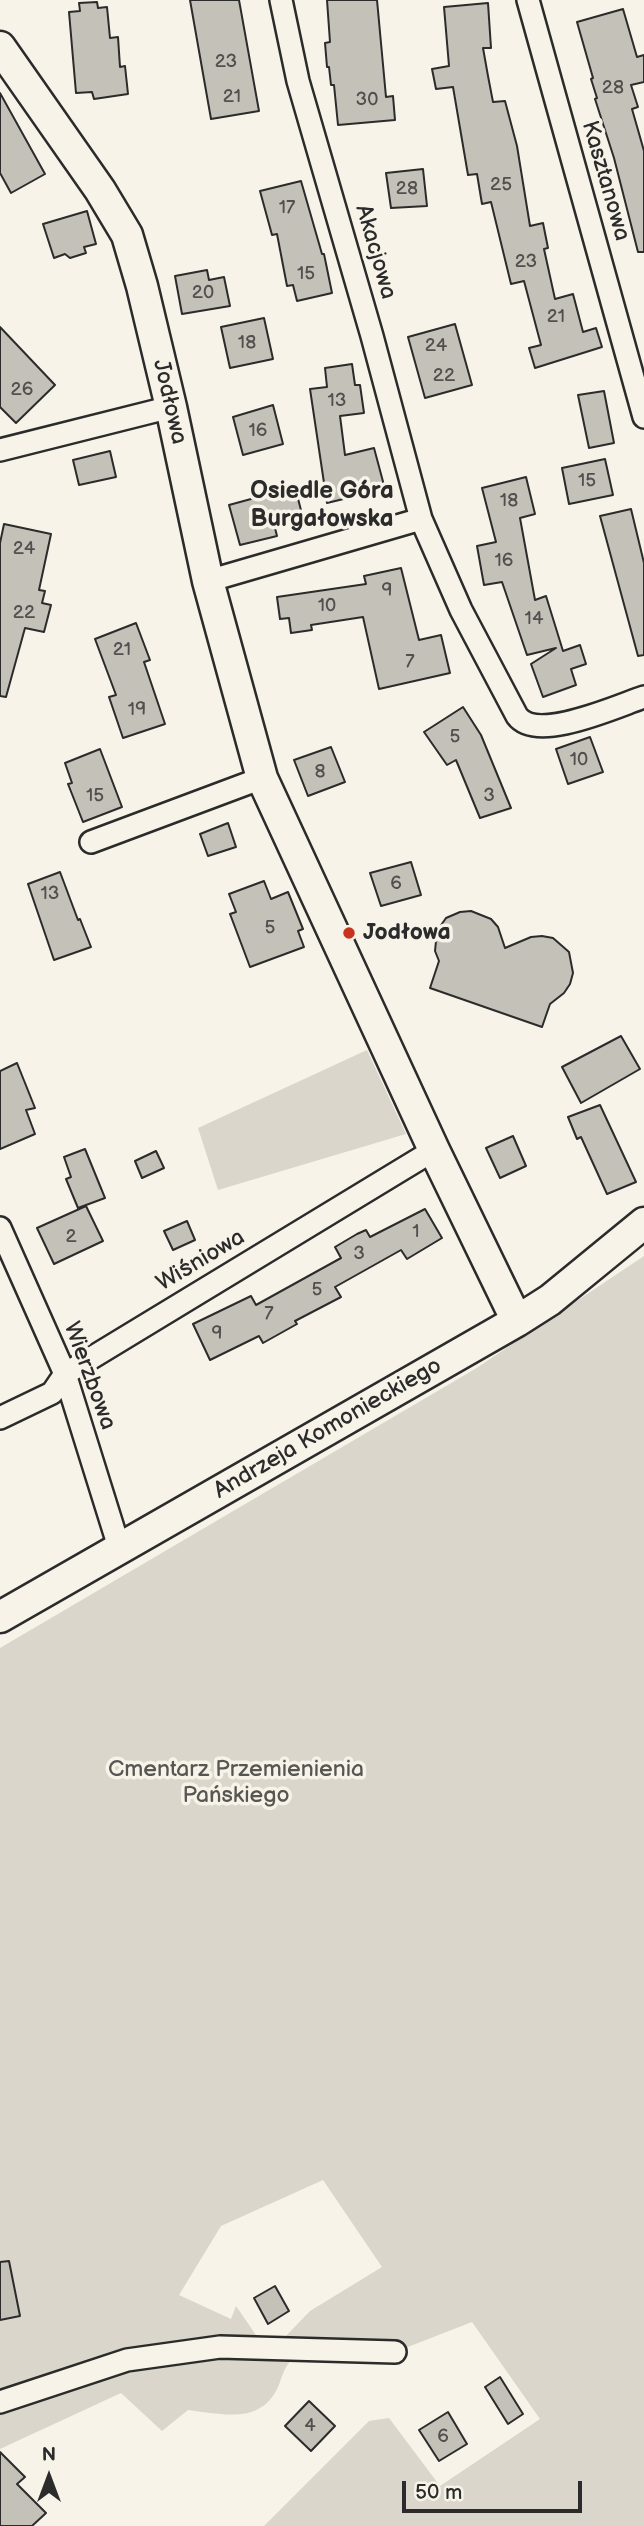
<!DOCTYPE html>
<meta charset="utf-8">
<style>
body{margin:0}
#map{position:relative;width:644px;height:2526px;overflow:hidden;background:#f7f3e8;font-family:"Balsamiq Sans",sans-serif}
canvas{display:block}
.north{position:absolute;left:14px;top:2442px;width:70px;height:70px;-webkit-text-stroke:5px #f7f3e8;paint-order:stroke;rotate:0deg;font-size:19px;font-weight:700;line-height:28px;text-align:center;color:#2b2b2b}
.north::after{content:'';display:block;margin:auto;width:24px;height:32px;background:#2b2b2b;clip-path:polygon(50% 0,100% 100%,50% 72%,0 100%)}
.scale{position:absolute;left:402px;top:2481px;width:180px;height:32px;box-sizing:border-box;border:4px solid #2b2b2b;border-top:0;padding-left:9px;font-size:21px;line-height:24px;white-space:nowrap;color:#2b2b2b;-webkit-text-stroke:5px #f7f3e8;paint-order:stroke}
</style>
<div id="map">
<canvas width="644" height="2526"></canvas>
<div class="north">N</div>
<div class="scale">50 m</div>
</div>
<script>
const c = document.querySelector('canvas').getContext('2d');
c.lineJoin = 'round';
function paint(path, color) { c.fillStyle = color; c.fill(path, 'evenodd'); }
function stroke(path, color, width, dash) { c.strokeStyle = color; c.lineWidth = width; c.lineCap = dash ? 'butt' : 'round'; c.setLineDash(dash || []); c.stroke(path); }
function write(font, color, halo, rows, align = 'center') {
  c.font = font + ' "Balsamiq Sans",sans-serif'; c.lineWidth = 7; c.setLineDash([]); c.textBaseline = 'middle'; c.strokeStyle = halo; c.fillStyle = color; for (const [text, x, y, turn = 0] of rows) {
    c.save(); c.translate(x, y); c.rotate((+turn || 0) * Math.PI / 180); c.textAlign = isNaN(turn) ? turn : align; if (halo) c.strokeText(text, 0, 0); c.fillText(text, 0, 0); c.restore();
  }
}
paint(new Path2D(`
 M367 1050 406 1134 218 1190 198 1128Z
 M644 1256V2526H264L369 2421 389 2418 440 2486 540 2419 472 2322 395 2352 294 2358C284 2366 283 2375 278 2387 261 2425 222 2414 188 2410L162 2431 121 2393 0 2449V1648L475 1369ZM323 2180 382 2267 310 2311 283 2339 256 2335 236 2306 231 2319 179 2295 221 2226Z`), '#dad6cc');
const building = new Path2D(`
 M190 0H239L259 111 211 119Z
 M327 0H377L386 97 393 96 395 120 338 125 334 85H331L329 67H327L325 43 330 42Z
 M97 2 98 8 107 7 110 38 118 37 120 67 125 66 128 94 94 99 92 92 76 93 69 12 80 11 79 3Z
 M488 3 491 48H483L488 76 493 102 505 101 517 146 530 226 543 223 548 248 544 249 555 299 573 294 583 332 596 328 602 347 535 368 529 348 541 345 524 281 511 284 491 202 482 204 477 174 468 175 453 87 436 89 432 69 449 66 444 7Z
 M623 9 637 57 644 55V82L631 85 638 107 632 109 644 151V252H638L614 158 595 99 597 98 591 79 593 78 577 22Z
 M0 93 45 174 11 193 0 173Z
 M423 169 427 206 391 208 386 173Z
 M301 181 322 254H324L332 293 297 301 293 285 287 286 277 234 272 235 260 191Z
 M87 211 96 244 84 247 86 253 70 258 65 254 54 258 43 224Z
 M207 270 209 280 224 277 230 306 182 314 175 276Z
 M264 318 273 359 230 368 221 327Z
 M455 324 472 385 425 398 408 337Z
 M0 327 55 385 16 423 0 407Z
 M352 364 355 385H360L364 413 340 416 345 455 374 448 385 489 327 503 310 389 327 387 325 368Z
 M604 391 614 443 589 448 578 395Z
 M273 405 283 444 243 455 233 417Z
 M110 451 116 477 79 485 73 460Z
 M605 459 613 495 569 504 562 468Z
 M526 477 535 514 520 518 535 600 546 596 563 651 580 645 586 664 571 669 576 685 543 697 531 664 556 648 527 655 502 582 484 585 477 546 496 542 482 488Z
 M295 487 302 514 273 520 277 536 240 545 229 505Z
 M631 509 644 563V655L638 656 600 516Z
 M4 524 51 534 39 590 45 591 42 603 51 605 44 632 25 628 6 697 0 696V543Z
 M401 568 419 640 441 635 450 673 379 689 363 617 311 625 312 630 291 633 289 618 280 619 277 597 366 584 364 576Z
 M136 623 150 660 144 662 165 724 123 738 109 697 116 695 95 639Z
 M463 707 481 735 511 808 480 818 456 760 447 765 424 732Z
 M590 737 603 772 568 784 556 749Z
 M331 747 345 782 308 796 294 760Z
 M100 749 122 807 83 822 68 784 72 783 65 763Z
 M228 823 236 847 208 856 200 834Z
 M411 862 421 895 381 906 370 873Z
 M60 872 78 920 80 919 91 947 54 960 28 884Z
 M264 881 271 899 288 892 303 929 298 931 304 947 250 967 230 914 236 912 229 894Z
 M471 911 491 919 498 927 505 948 531 937 542 936 553 938 569 952 573 973 570 984 564 993 550 1004 542 1027 430 988 439 961 435 951 437 931 446 918 460 912Z
 M621 1036 640 1069 581 1103 562 1067Z
 M17 1063 35 1108 26 1110 35 1134 0 1149V1071Z
 M600 1105 636 1182 607 1194 581 1137 577 1139 568 1117Z
 M513 1136 526 1166 500 1178 486 1148Z
 M85 1149 105 1198 78 1208 66 1179 71 1177 64 1157Z
 M156 1151 164 1168 142 1178 135 1161Z
 M86 1206 103 1241 54 1264 37 1228Z
 M425 1209 442 1238 407 1259 401 1250 335 1287 341 1297 295 1321 297 1324 263 1343 259 1336 210 1360 193 1324 251 1296 256 1305 341 1258 335 1247 357 1234 366 1230 370 1237Z
 M187 1221 195 1240 173 1250 164 1231Z
 M9 2261 20 2316 0 2320V2262Z
 M275 2286 289 2311 268 2324 254 2298Z
 M500 2377 523 2414 508 2424 485 2387Z
 M309 2401 335 2426 311 2451 285 2426Z
 M448 2412 467 2444 439 2461 419 2430Z
 M0 2452 25 2477 17 2484 46 2513 32 2526H0Z`);
paint(building, '#c4c1b9');
stroke(building, '#2b2b2b', 2);
const street = new Path2D(`
 M281 0 298 81 372 336 421 519 461 610 517 716C537 743 617 706 644 697
 M528 0 644 417
 M0 450 171 407
 M208 581 421 519
 M91 842 262 778
 M0 1228 65 1374 119 1547
 M0 1418 52 1393 65 1374 434 1150
 M0 2402 127 2360 220 2347 395 2352`);
const secondary = new Path2D(`
 M0 47 100 190 127 235 142 286 171 407 208 581 262 778 434 1150 517 1321
 M0 1617 517 1321 550 1300 644 1223`);
stroke(street, '#2b2b2b', 26);
stroke(secondary, '#2b2b2b', 35);
stroke(street, '#f7f3e8', 21);
stroke(secondary, '#f7f3e8', 30);
for (const [x, y, r, color] of [
 [349,933,7,"#c8321e"]
]) { const dot = new Path2D(); dot.arc(x, y, r, 0, 2 * Math.PI); c.fillStyle = color; c.fill(dot); stroke(dot, '#f7f3e8', 2.5); }
write('19px', '#51504e', null, [
 ["23",226,62],
 ["28",613,88],
 ["21",232,97],
 ["30",367,100],
 ["25",501,185],
 ["28",407,189],
 ["17",287,208],
 ["23",526,262],
 ["15",306,274],
 ["20",203,293],
 ["21",556,317],
 ["18",247,343],
 ["24",436,346],
 ["22",444,376],
 ["26",22,390],
 ["13",337,401],
 ["16",258,431],
 ["15",587,481],
 ["18",509,501],
 ["24",24,549],
 ["16",504,561],
 ["9",387,591],
 ["10",327,606],
 ["22",24,613],
 ["14",534,619],
 ["21",122,650],
 ["7",410,662],
 ["19",137,710],
 ["5",455,737],
 ["10",579,760],
 ["8",320,772],
 ["15",95,796],
 ["3",489,796],
 ["6",396,884],
 ["13",50,894],
 ["5",270,928],
 ["1",416,1232],
 ["2",71,1237],
 ["3",359,1254],
 ["5",317,1290],
 ["7",269,1314],
 ["9",217,1334],
 ["4",310,2426],
 ["6",443,2437]
]);
write('23px', '#2b2b2b', '#f7f3e8', [
 ["Kasztanowa",605,181,74],
 ["Akacjowa",375,252,74],
 ["Jodłowa",169,402,77],
 ["Wiśniowa",201,1261,-31],
 ["Wierzbowa",89,1376,70],
 ["Andrzeja Komonieckiego",328,1429,-30]
]);
write('bold 23px', '#2b2b2b', '#f7f3e8', [
 ["Jodłowa",363,933]
], 'left');
write('23px', '#575653', '#f7f3e8', [
 ["Cmentarz Przemienienia",236,1770],
 ["Pańskiego",236,1796]
]);
write('bold 24px', '#2b2b2b', '#f7f3e8', [
 ["Osiedle Góra",322,492],
 ["Burgałowska",322,520]
]);
</script>
